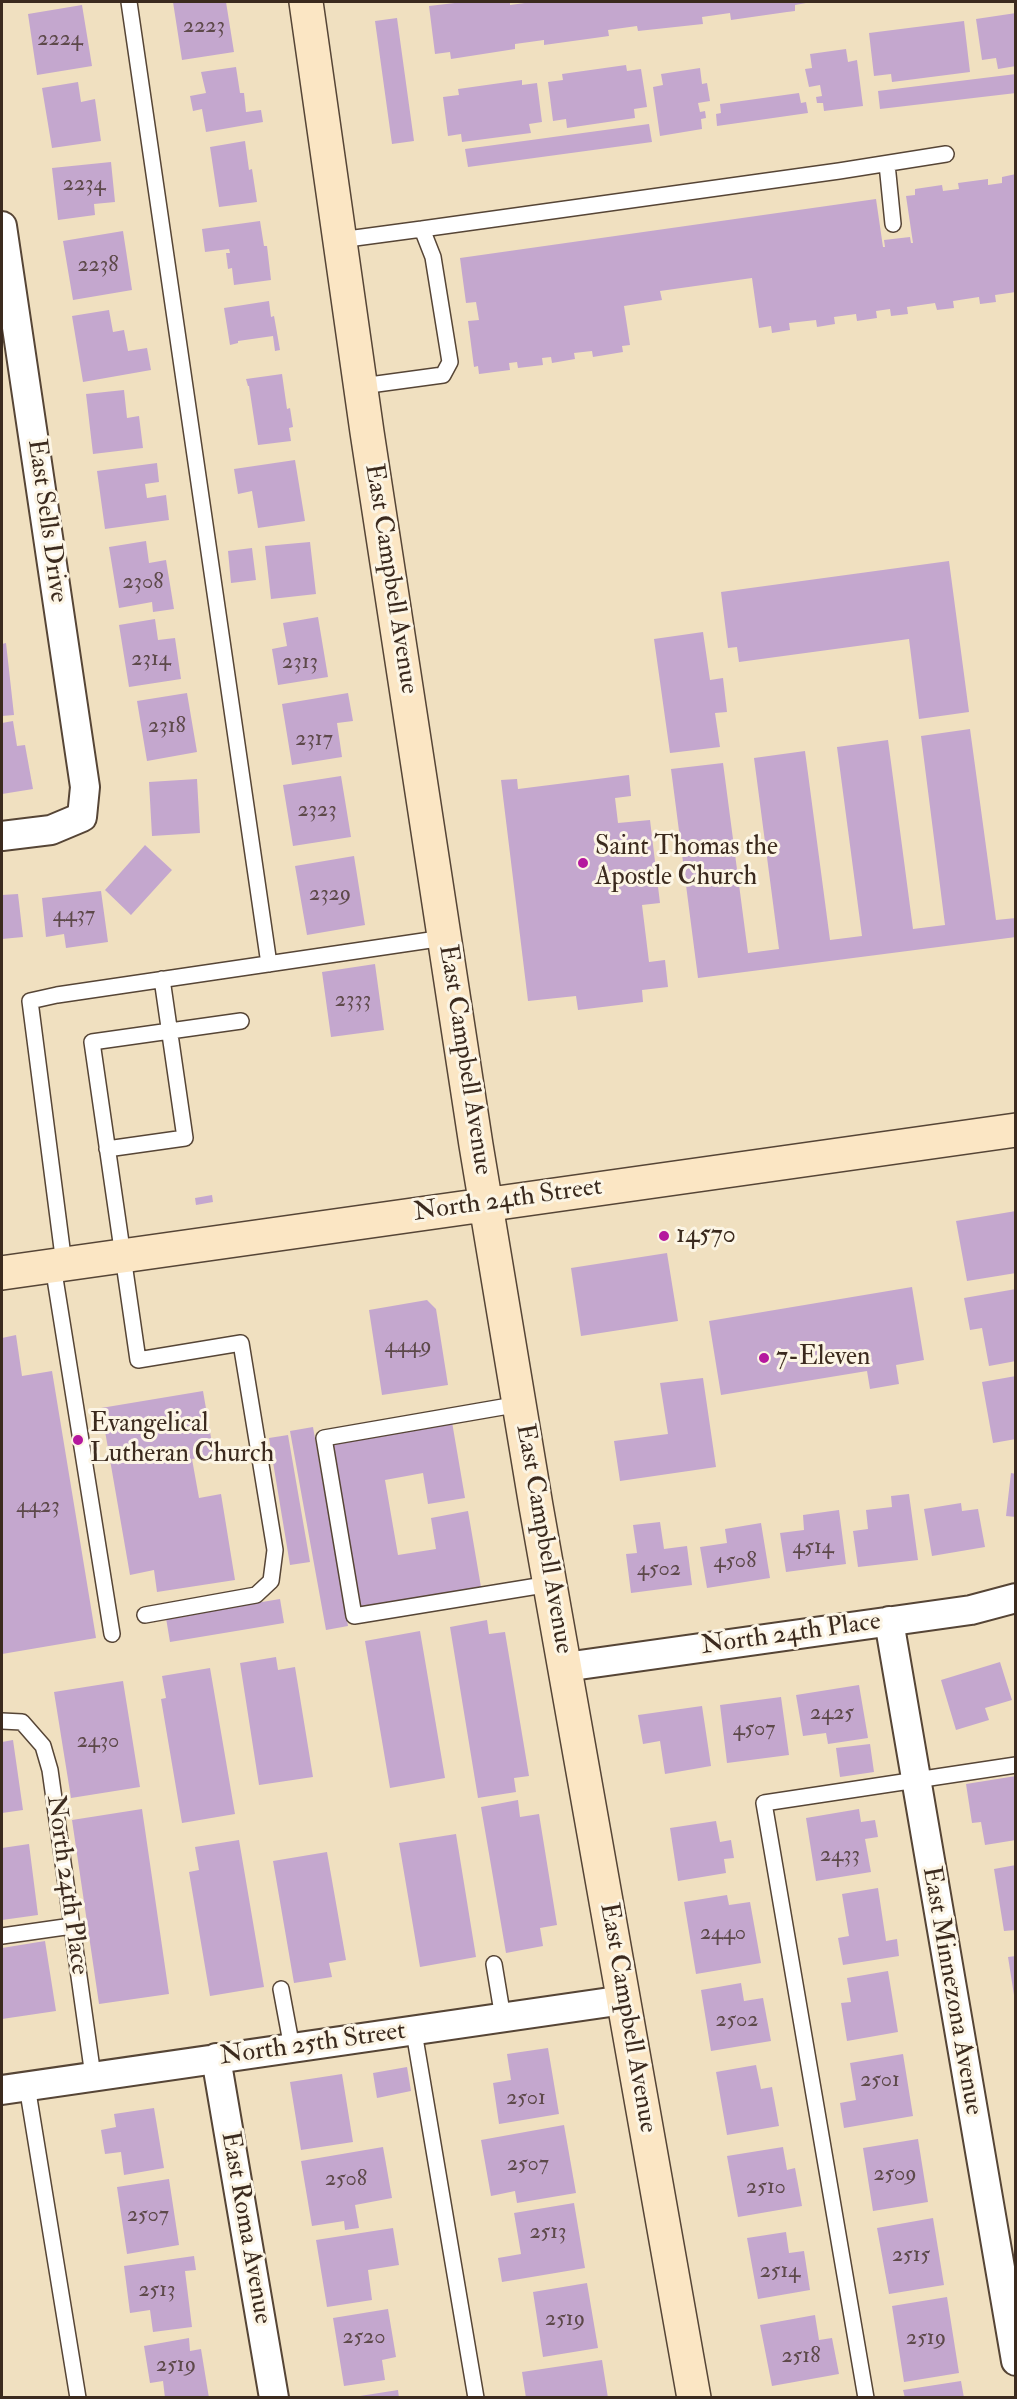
<!DOCTYPE html>
<style>
body{margin:0}
#map{position:relative;width:1017px;height:2399px;overflow:hidden;background:#f0e0c0;font-family:"IM FELL Double Pica",serif}
canvas{display:block}
.frame{position:absolute;inset:0;border:3px solid #3b2a1e;pointer-events:none}
</style>
<div id="map">
<canvas width="1017" height="2399"></canvas>
<div class="frame"></div>
</div>
<script>
const c = document.querySelector('canvas').getContext('2d');
c.lineJoin = 'round';
function paint(path, color) { c.fillStyle = color; c.fill(path, 'evenodd'); }
function stroke(path, color, width, dash) { c.strokeStyle = color; c.lineWidth = width; c.lineCap = dash ? 'butt' : 'round'; c.setLineDash(dash || []); c.stroke(path); }
function write(font, color, halo, rows, align = 'center') {
  c.font = font + ' "IM FELL Double Pica",serif'; c.lineWidth = 6; c.setLineDash([]); c.textBaseline = 'middle'; c.strokeStyle = halo; c.fillStyle = color; for (const [text, x, y, turn = 0] of rows) {
    c.save(); c.translate(x, y); c.rotate((+turn || 0) * Math.PI / 180); c.textAlign = isNaN(turn) ? turn : align; if (halo) c.strokeText(text, 0, 0); c.fillText(text, 0, 0); c.restore();
  }
}
paint(new Path2D(`
 M173 2H226L234 52 182 60Z
 M463 2H510V5L532 2 806 3 795 5V11L787 12 731 20 730 13 702 17 703 24 638 31 637 26 608 30 609 36 544 45V40L515 44V49L451 59 450 52 435 54 429 6Z
 M82 5 92 66 37 75 28 14Z
 M1016 13V66L998 69 996 58 982 60 976 19Z
 M397 18 414 141 392 144 375 21Z
 M964 21 970 72 892 82 891 74 874 76 869 33Z
 M846 49 848 62 857 60 863 106 824 111 823 103H817L816 97 822 96 820 85 809 87 805 69 812 68 810 54Z
 M626 65 627 71 641 69 647 107 634 109 635 118 567 128 566 119 553 121 548 82 563 80 562 74Z
 M236 67 240 93H244L246 112 261 110 263 122 206 132 202 109 193 111 190 96 206 93 201 72Z
 M700 68 702 84 707 83 710 101 698 103 700 112 705 111 706 118 701 119 702 129 660 136 653 87 663 85 661 74Z
 M1016 74V93L880 109 878 91Z
 M522 80V85L537 83 542 122 529 124 531 133 462 142 461 134 448 136 443 97 459 95 458 89Z
 M78 82 81 102 95 99 101 141 52 148 42 88Z
 M799 93 801 103 806 102 808 113 717 126 716 114 721 113 720 104Z
 M649 124 652 142 468 167 465 149Z
 M245 141 249 170 252 169 257 202 219 207 210 147Z
 M111 162 115 202 94 204 95 215 58 220 52 168Z
 M1016 174V292L995 295 996 302 980 304 979 297 953 301 954 308 937 310 935 303 907 307 908 314 891 316 890 309 876 311 877 318 857 321 856 314 834 317 835 324 817 327 816 320 789 323 790 330 772 333 771 326 759 328 752 278 660 291 662 300 624 306 630 345 622 346 623 352 593 357 592 351 574 353 575 359 552 363 551 357 542 358 543 365 518 368 517 362 509 363 510 370 479 374 478 366 474 367 468 321 479 320 476 302 466 303 460 258 876 199 883 247H885L884 240 910 237 911 243H913L906 196 915 195V189L942 185 943 191 959 189 958 183 988 179V185L1002 183V177Z
 M260 221 264 246H267L271 280 234 285 232 268 228 269 226 253H230L229 249 205 252 202 229Z
 M123 231 132 290 73 300 63 241Z
 M269 301 271 317 274 316 280 350 275 351 273 336 238 341V343L230 345 224 308Z
 M109 310 113 332 124 330 128 351 147 348 151 370 83 382 72 316Z
 M282 374 287 409 290 408 293 427 289 428 291 441 258 445 249 386H248L246 379Z
 M124 390 127 418 139 416 143 448 93 454 86 394Z
 M295 460 305 521 258 528 252 491 238 494 234 469Z
 M157 463 159 482 145 484 147 498 166 495 169 520 105 529 97 471Z
 M146 541 149 563 166 560 174 609 153 612 152 602 119 608 109 547Z
 M310 542 316 594 271 599 265 546Z
 M252 548 256 580 231 583 228 551Z
 M949 561 969 712 919 719 909 639 739 662 737 647 728 648 721 592Z
 M318 617 328 677 278 685 272 649 287 646 283 623Z
 M155 619 158 640 175 638 181 679 129 687 119 625Z
 M703 632 710 680 723 678 727 712 715 713 720 747 670 753 654 639Z
 M6 643 14 715 2 716V644Z
 M187 693 197 752 147 761 137 701Z
 M348 693 353 721 337 723 342 757 292 765 282 704Z
 M13 721 17 746 25 745 33 789 2 794V723Z
 M970 729 996 920 1016 918V937L698 978 671 769 723 763 748 953 779 949 754 758 805 751 830 940 862 936 837 747 888 740 913 929 945 925 921 736Z
 M629 775 631 796 615 798 618 823 650 820 660 903 642 905 649 962 665 960 668 987 642 990 643 1002 578 1010 576 996 528 1001 501 780 517 779 518 789Z
 M341 776 351 837 293 846 283 785Z
 M197 779 200 833 152 836 149 782Z
 M145 845 172 870 131 915 105 890Z
 M354 856 365 925 307 935 295 866Z
 M101 891 108 942 66 948 64 934 46 937 42 898Z
 M18 894 23 937 2 939V895Z
 M375 964 384 1030 331 1037 322 972Z
 M212 1195 213 1202 196 1205 195 1198Z
 M1016 1211V1273L967 1281 956 1221Z
 M667 1253 678 1321 581 1336 571 1268Z
 M912 1287 924 1360 896 1365 899 1384 870 1389 867 1371 721 1395 709 1321Z
 M1016 1289V1361L989 1366 982 1328 970 1330 964 1298Z
 M427 1300 436 1309 448 1385 382 1395 369 1310Z
 M16 1335 22 1376 52 1371 96 1638 2 1654V1338Z
 M1016 1376V1439L993 1443 982 1382Z
 M703 1378 716 1467 620 1481 614 1441 668 1434 660 1383Z
 M203 1391 214 1455 192 1459 199 1498 221 1494 235 1580 157 1592 154 1570 130 1575 101 1408Z
 M452 1422 465 1498 428 1504 423 1473 385 1480 398 1555 436 1549 431 1518 468 1511 481 1587 358 1607 330 1443Z
 M313 1427 348 1626 326 1630 290 1431Z
 M288 1435 310 1562 290 1565 269 1438Z
 M1011 1473 1016 1474V1517L1006 1516Z
 M909 1494 918 1560 858 1567 853 1531 868 1529 866 1510 892 1507 891 1496Z
 M961 1503 962 1511 978 1509 985 1547 932 1556 924 1509Z
 M839 1510 846 1564 786 1572 780 1533 804 1530 803 1515Z
 M660 1522 664 1549 687 1546 692 1585 631 1593 626 1554 637 1553 633 1525Z
 M761 1523 770 1578 707 1588 700 1547 727 1543 725 1529Z
 M280 1599 284 1623 170 1642 166 1618Z
 M487 1620 489 1634 505 1632 529 1776 514 1778 516 1792 478 1798 450 1627Z
 M420 1631 445 1778 390 1788 365 1641Z
 M276 1657 278 1670 295 1667 313 1777 259 1785 240 1663Z
 M1000 1662 1012 1700 985 1708 989 1720 956 1730 941 1680Z
 M210 1668 235 1814 182 1823 161 1699 166 1698 162 1676Z
 M123 1681 140 1787 71 1798 54 1692Z
 M859 1685 868 1738 828 1744 826 1733 803 1736 796 1695Z
 M781 1697 789 1755 727 1763 720 1705Z
 M702 1706 711 1766 665 1774 660 1741 643 1744 638 1715Z
 M13 1740 23 1810 2 1813V1742Z
 M870 1744 874 1772 840 1777 836 1748Z
 M1016 1776V1840L985 1845 981 1822 972 1823 966 1784Z
 M518 1800 520 1817 539 1814 557 1925 540 1928 543 1946 506 1953 481 1807Z
 M142 1809 169 1994 99 2004 72 1820Z
 M859 1809 861 1822 875 1820 878 1837 865 1839 871 1872 816 1881 806 1818Z
 M716 1821 720 1842 731 1840 734 1858 724 1859 726 1873 678 1881 670 1828Z
 M456 1834 476 1957 420 1967 399 1843Z
 M239 1840 264 1987 210 1996 189 1872 199 1870 195 1847Z
 M29 1844 38 1915 2 1920V1848Z
 M327 1852 346 1960 329 1963 332 1977 294 1983 273 1861Z
 M1016 1865V1930L1004 1931 994 1869Z
 M878 1888 886 1941 897 1939 899 1956 843 1965 838 1938 849 1936 842 1894Z
 M727 1895 729 1905 750 1902 761 1963 696 1974 684 1902Z
 M45 1941 56 2011 2 2019V1948Z
 M1016 1956V1995H1014L1008 1957Z
 M888 1971 898 2032 847 2041 841 2003 851 2002 847 1978Z
 M741 1983 744 2001 763 1998 771 2041 711 2051 701 1990Z
 M548 2048 559 2114 499 2124 493 2083 511 2080 507 2054Z
 M903 2054 913 2116 844 2128 840 2103 856 2100 850 2063Z
 M756 2065 761 2089 772 2087 779 2126 727 2135 716 2072Z
 M407 2067 411 2091 377 2098 373 2073Z
 M342 2074 353 2142 301 2150 290 2082Z
 M154 2108 164 2168 124 2175 121 2152 105 2154 101 2130 116 2127 114 2114Z
 M564 2125 576 2193 517 2203 515 2191 491 2196 481 2140Z
 M918 2139 928 2202 873 2211 863 2148Z
 M383 2147 392 2198 355 2205 359 2228 345 2230 344 2221 312 2226 301 2161Z
 M783 2147 787 2170 795 2168 802 2206 738 2217 727 2156Z
 M169 2179 179 2245 127 2254 117 2187Z
 M574 2203 585 2268 502 2282 498 2258 521 2254 514 2213Z
 M933 2218 944 2285 889 2294 877 2228Z
 M393 2228 399 2265 368 2270 372 2300 327 2307 316 2240Z
 M786 2232 789 2253 804 2251 810 2290 758 2299 747 2238Z
 M194 2256 196 2270 185 2271 192 2327 153 2332 150 2310 130 2313 124 2266Z
 M587 2283 598 2348 543 2357 533 2292Z
 M947 2297 959 2373 904 2382 892 2306Z
 M388 2309 396 2357 382 2360 385 2380 344 2386 333 2318Z
 M815 2315 819 2340 832 2338 839 2374 772 2386 760 2325Z
 M189 2338 190 2351 201 2349 209 2398H165L163 2381 150 2383 144 2346Z
 M602 2360 608 2398H526L522 2372Z
 M961 2381 964 2398H905L903 2390Z
 M398 2390 399 2398H360V2396Z`), '#c4a7ce');
const lane = new Path2D(`
 M129 2 269 964
 M887 164 893 224
 M422 229 839 171 946 154
 M340 240 422 229 433 257 450 362 443 375 362 386
 M107 1149 185 1138 162 979
 M64 1264 30 1001 57 995 444 938
 M53 1266 112 1634
 M520 1404 324 1438 354 1616 550 1584
 M145 1615 256 1595 271 1581 275 1550 241 1343 138 1360 92 1042 241 1021
 M2 1721 22 1722 43 1746 50 1770 93 2076
 M2 1936 72 1926
 M494 1964 503 2018
 M281 1989 292 2048
 M414 2032 476 2398
 M27 2086 78 2398
 M866 2398 764 1803 1016 1765`);
const street = new Path2D(`
 M2 226 85 787 82 817 51 830 2 836
 M889 1621 1016 2361
 M565 1667 971 1610 1016 1598
 M216 2058 274 2398
 M2 2090 624 2000`);
const secondary = new Path2D(`
 M306 2 367 432 476 1145 536 1506 694 2398
 M2 1273 1016 1130`);
stroke(lane, '#564536', 18);
stroke(street, '#564536', 32);
stroke(secondary, '#564536', 36);
stroke(lane, '#fff', 15);
stroke(street, '#fff', 28);
stroke(secondary, '#fbe6c4', 33);
for (const [x, y, r, color] of [
 [583,863,6,"#b5179e"],
 [664,1236,6,"#b5179e"],
 [764,1358,6,"#b5179e"],
 [78,1440,6,"#b5179e"]
]) { const dot = new Path2D(); dot.arc(x, y, r, 0, 2 * Math.PI); c.fillStyle = color; c.fill(dot); stroke(dot, '#fcf5e5', 2); }
write('22px', '#5d494a', null, [
 ["2223",204,27],
 ["2224",60,40],
 ["2234",84,185],
 ["2238",98,266],
 ["2308",143,583],
 ["2314",151,660],
 ["2313",300,663],
 ["2318",167,727],
 ["2317",314,740],
 ["2323",317,811],
 ["2329",330,895],
 ["4437",74,916],
 ["2333",353,1001],
 ["4449",408,1347],
 ["4423",38,1507],
 ["4514",813,1548],
 ["4508",735,1562],
 ["4502",659,1570],
 ["2425",832,1714],
 ["4507",754,1730],
 ["2430",98,1742],
 ["2433",840,1856],
 ["2440",723,1934],
 ["2502",737,2021],
 ["2501",880,2081],
 ["2501",526,2099],
 ["2507",528,2165],
 ["2509",895,2175],
 ["2508",346,2180],
 ["2510",766,2188],
 ["2507",148,2216],
 ["2513",548,2233],
 ["2515",911,2256],
 ["2514",780,2272],
 ["2513",157,2291],
 ["2519",565,2320],
 ["2520",364,2338],
 ["2519",926,2339],
 ["2518",801,2357],
 ["2519",176,2366]
]);
write('26px', '#3b2a1e', '#fcf5e5', [
 ["East Sells Drive",46,521,82],
 ["East Campbell Avenue",390,579,81],
 ["East Campbell Avenue",464,1060,81],
 ["North 24th Street",508,1201,-8],
 ["East Campbell Avenue",543,1539,80],
 ["North 24th Place",791,1635,-8],
 ["North 24th Place",66,1885,82],
 ["East Minnezona Avenue",951,1991,80],
 ["East Campbell Avenue",627,2018,80],
 ["North 25th Street",313,2045,-8],
 ["East Roma Avenue",245,2228,80]
]);
write('26px', '#3b2a1e', '#fcf5e5', [
 ["Saint Thomas the",595,848],
 ["Apostle Church",595,878],
 ["14570",676,1236],
 ["7-Eleven",776,1358],
 ["Evangelical",90,1425],
 ["Lutheran Church",90,1455]
], 'left');
</script>
